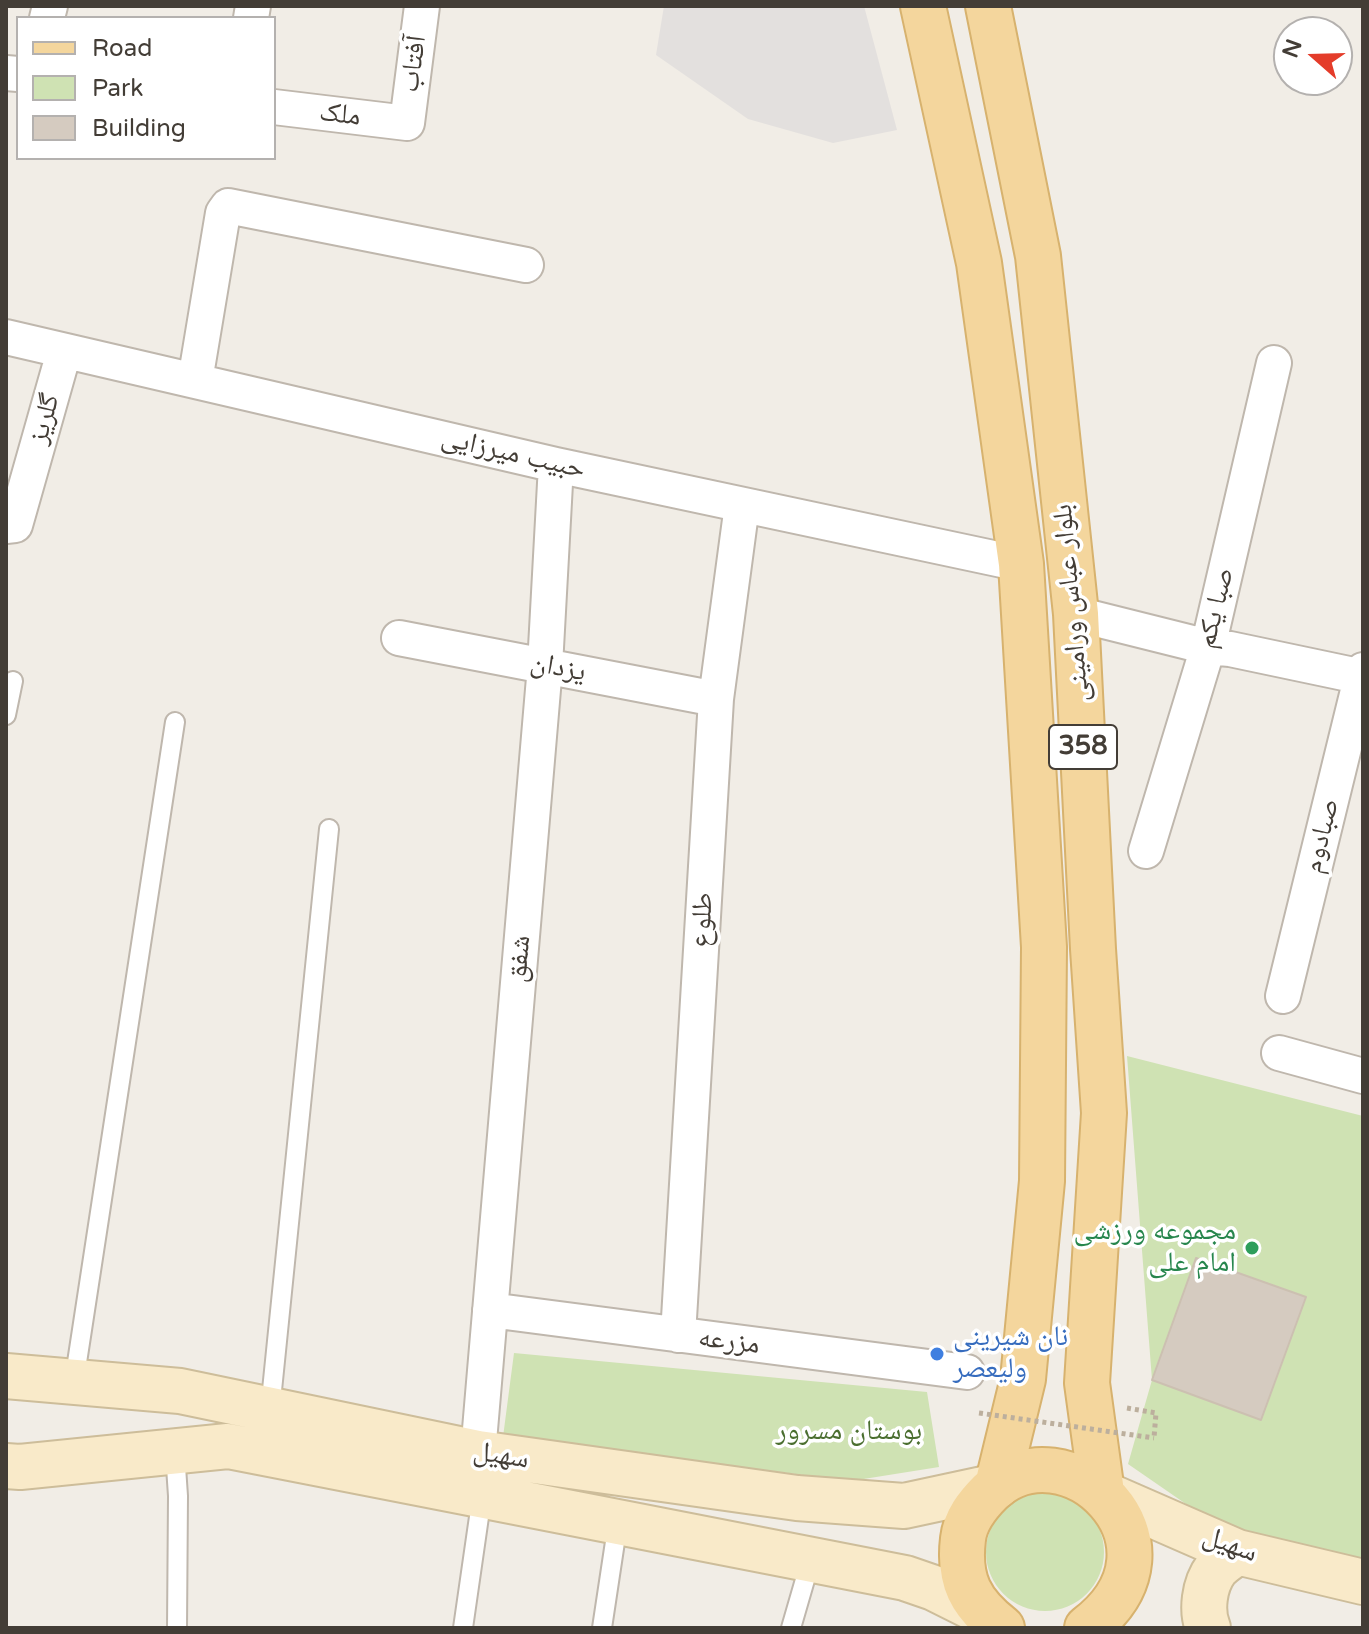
<!DOCTYPE html>
<meta charset="utf-8">
<style>
body{margin:0}
#map{position:relative;width:1369px;height:1634px;overflow:hidden;background:#f1ede6;font-family:"Varela Round",sans-serif}
canvas{display:block}
.frame{position:absolute;inset:0;border:8px solid #433d36;pointer-events:none}
.legend{position:absolute;left:16px;top:16px;width:260px;height:144px;box-sizing:border-box;background:#fff;border:2px solid #b4b1af;margin:0;padding:10px 14px;list-style:none;font-size:24px;color:#433d36}
.legend li{display:flex;align-items:center;gap:16px;height:40px}
.legend b{width:40px;border:2px solid #b4b1af}
.north{position:absolute;left:1273px;top:16px;width:80px;height:80px;box-sizing:border-box;background:#fff;border:2px solid #b4b1af;border-radius:50%;rotate:290deg;font-size:22px;font-weight:700;line-height:32px;text-align:center;color:#433d36}
.north::after{content:'';display:block;margin:auto;width:28px;height:36px;background:#e43c2a;clip-path:polygon(50% 0,100% 100%,50% 72%,0 100%)}
</style>
<div id="map">
<canvas width="1369" height="1634"></canvas>
<div class="frame"></div>
<ul class="legend">
<li><b style="height:10px;background:#f4d69d"></b>Road</li>
<li><b style="height:22px;background:#cfe2b3"></b>Park</li>
<li><b style="height:22px;background:#d5cbc0"></b>Building</li>
</ul>
<div class="north">N</div>
</div>
<script>
const c = document.querySelector('canvas').getContext('2d');
c.lineJoin = 'round';
function paint(path, color) { c.fillStyle = color; c.fill(path, 'evenodd'); }
function stroke(path, color, width, dash) { c.strokeStyle = color; c.lineWidth = width; c.lineCap = dash ? 'butt' : 'round'; c.setLineDash(dash || []); c.stroke(path); }
function write(font, color, halo, rows, align = 'center') {
  c.font = font + ' "Varela Round","Noto Naskh Arabic",sans-serif'; c.lineWidth = 7; c.setLineDash([]); c.textBaseline = 'middle'; c.strokeStyle = halo; c.fillStyle = color; for (const [text, x, y, turn = 0] of rows) {
    c.save(); c.translate(x, y); c.rotate((+turn || 0) * Math.PI / 180); c.textAlign = isNaN(turn) ? turn : align; if (halo) c.strokeText(text, 0, 0); c.fillText(text, 0, 0); c.restore();
  }
}
paint(new Path2D(`
 M1127 1056 1363 1116V1581L1270 1562 1128 1464 1152 1380Z
 M514 1353 927 1392 939 1467 851 1481 503 1437Z
 M986 1552a59 59 0 1 1 118 0a59 59 0 1 1-118 0Z`), '#cfe2b3');
paint(new Path2D(`
 M664 6H864L897 130 833 143 748 119 656 55Z`), '#e3e0de');
const building = new Path2D(`
 M1196 1258 1306 1297 1261 1420 1152 1380Z`);
paint(building, '#d5cbc0');
stroke(building, '#ccc0b1', 2);
const lane = new Path2D(`
 M6 715 13 681
 M74 1382 175 722
 M270 1410 329 829
 M175 1452 178 1496 177 1628
 M463 1628 482 1496
 M602 1628 618 1522
 M791 1628 811 1559`);
const street = new Path2D(`
 M47 18 50 6
 M251 18 253 6
 M6 73 18 74
 M274 107 407 123 422 6
 M6 337 556 465 1021 564
 M195 381 223 213 228 206 526 265
 M6 526 15 525 64 352
 M1076 614 1208 647 1230 649 1363 677
 M399 638 716 699
 M1146 851 1208 647 1274 363
 M1283 996 1363 670
 M1279 1053 1363 1076
 M490 1310 967 1372
 M678 1335 716 699 742 505
 M478 1453 545 666 556 465`);
const secondary = new Path2D(`
 M6 1376 180 1391 478 1453 797 1498 904 1506 997 1486
 M6 1466 20 1467 228 1446 905 1578 934 1588 982 1612
 M1102 1493 1237 1552 1363 1582
 M1208 1628C1201 1611 1204 1585 1216 1569 1221 1563 1231 1557 1237 1552`);
const primary = new Path2D(`
 M923 6 979 263 1021 564 1044 947 1042 1181 1023 1379 997 1486
 M988 6 1038 256 1076 614 1093 949 1104 1113 1087 1383 1102 1493
 M1002 1628C970 1603 958 1580 963 1539 965 1520 977 1505 990 1492 1065 1419 1198 1544 1087 1628`);
stroke(lane, '#bfb7ad', 22);
stroke(street, '#bfb7ad', 38);
stroke(secondary, '#cdbd9a', 48);
stroke(primary, '#d7b26e', 48);
stroke(new Path2D(`
 M1127 1408 1156 1413 1154 1438`), '#bcaf9d', 5, [4, 4]);
stroke(lane, '#fff', 18);
stroke(street, '#fff', 34);
stroke(secondary, '#f9eac9', 44);
stroke(primary, '#f4d69d', 44);
stroke(new Path2D(`
 M979 1413 1154 1438`), '#bcaf9d', 5, [4, 4]);
for (const [x, y, r, color] of [
 [1252,1248,8,"#2e9e5b"],
 [937,1354,8,"#3f7fe0"]
]) { const dot = new Path2D(); dot.arc(x, y, r, 0, 2 * Math.PI); c.fillStyle = color; c.fill(dot); stroke(dot, '#fff', 3); }
for (const [x, y, w] of [
 [1083,747,68]
]) { const box = new Path2D(); box.roundRect(x - w / 2, y - 22, w, 44, 6); c.fillStyle = '#fff'; c.fill(box); stroke(box, '#433d36', 2); }
write('bold 26px', '#433d36', null, [
 ["358",1083,747]
]);
write('28px', '#433d36', '#fff', [
 ["آفتاب",414,64,-82],
 ["ملک",340,115,7],
 ["گلریز",45,419,-74],
 ["حبیب میرزایی",513,454,13],
 ["بلوار عباس ورامینی",1072,603,-95],
 ["صبا یکم",1216,608,-76],
 ["یزدان",558,668,11],
 ["صبادوم",1322,836,-76],
 ["طلوع",703,920,-87],
 ["شفق",520,959,-85],
 ["مزرعه",729,1342,7],
 ["سهیل",501,1456,9],
 ["سهیل",1230,1545,20]
]);
write('28px', '#27864d', '#fff', [
 ["مجموعه ورزشی",1236,1232],
 ["امام علی",1236,1264]
], 'right');
write('28px', '#366cbe', '#fff', [
 ["نان شیرینی",953,1338],
 ["ولیعصر",953,1370]
], 'left');
write('28px', '#4b6f30', '#fff', [
 ["بوستان مسرور",849,1432]
]);
</script>
